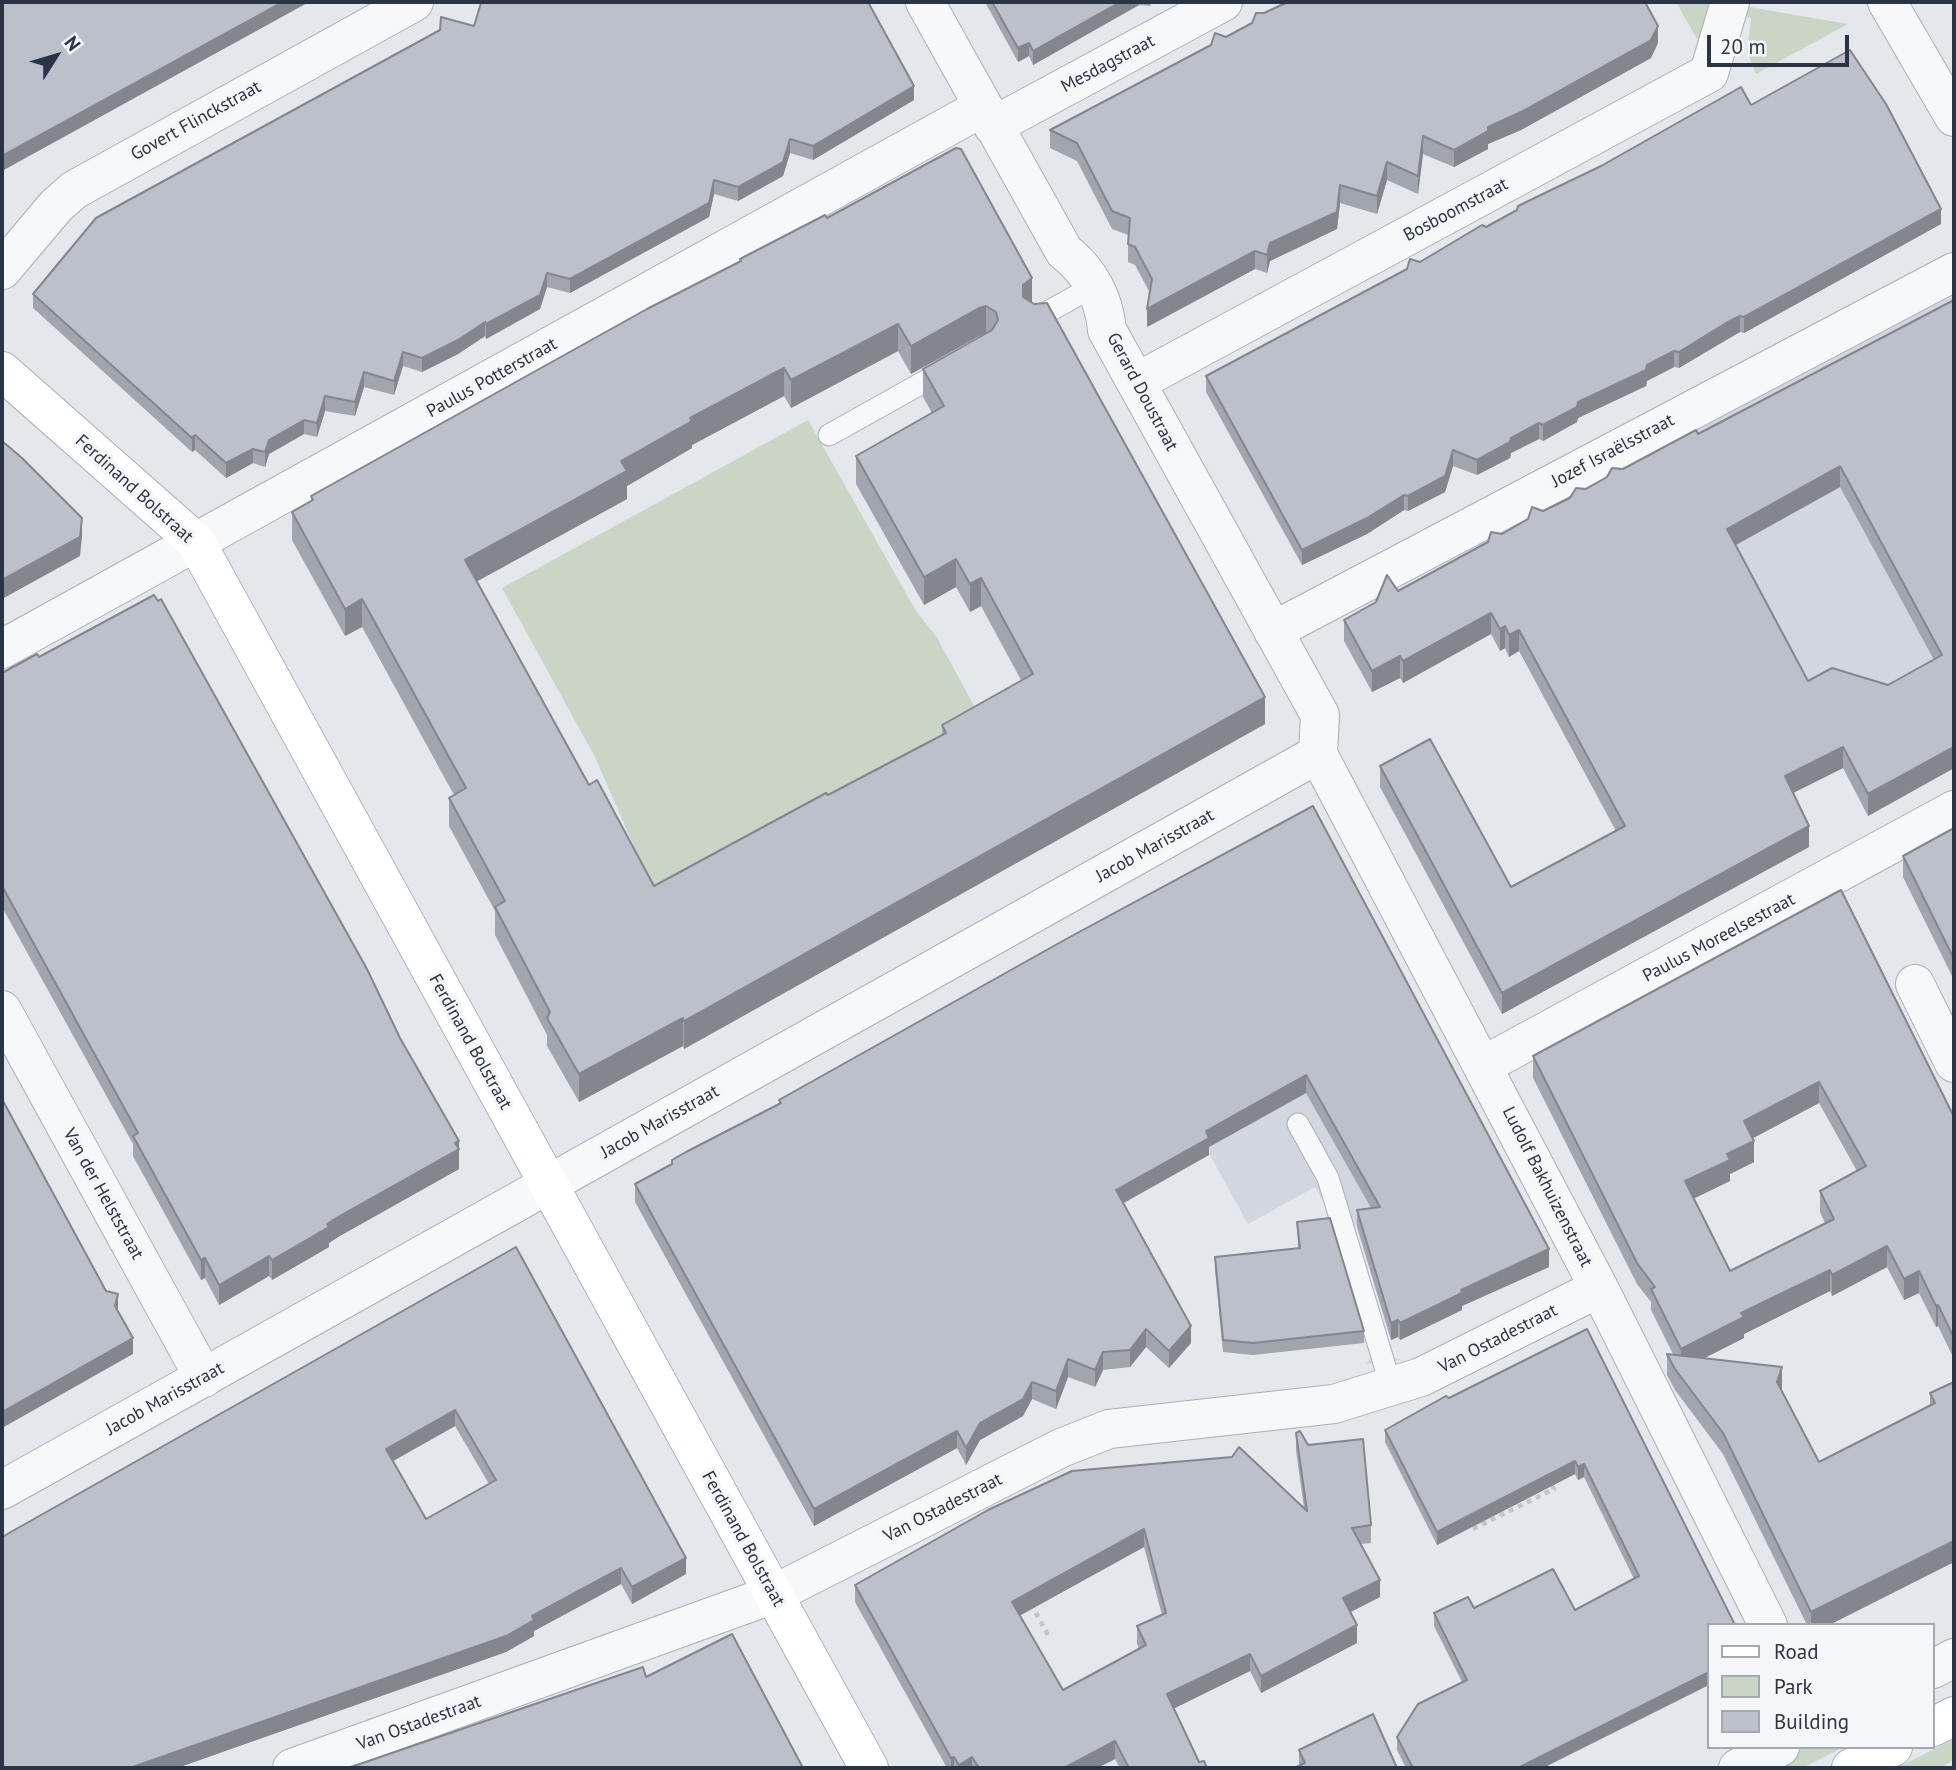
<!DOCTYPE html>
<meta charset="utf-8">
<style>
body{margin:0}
#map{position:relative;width:1956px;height:1770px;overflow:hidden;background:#e4e7ec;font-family:"PT Sans",sans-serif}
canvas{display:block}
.frame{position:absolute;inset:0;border:4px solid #2b3445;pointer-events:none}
.legend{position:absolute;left:1707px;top:1623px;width:228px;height:126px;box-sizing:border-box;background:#f4f6f9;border:2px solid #a4a8b1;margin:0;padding:9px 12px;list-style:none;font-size:21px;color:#2b3445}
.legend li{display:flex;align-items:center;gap:14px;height:35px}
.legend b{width:35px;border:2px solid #a4a8b1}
.north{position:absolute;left:21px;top:21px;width:70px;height:70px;-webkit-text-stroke:5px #f4f6f9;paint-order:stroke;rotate:53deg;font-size:19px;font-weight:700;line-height:28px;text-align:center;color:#2b3445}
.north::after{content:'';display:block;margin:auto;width:24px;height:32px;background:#2b3445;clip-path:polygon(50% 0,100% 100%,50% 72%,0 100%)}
.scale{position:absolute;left:1707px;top:35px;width:142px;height:32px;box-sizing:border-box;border:4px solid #2b3445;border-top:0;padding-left:9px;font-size:21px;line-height:24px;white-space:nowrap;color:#2b3445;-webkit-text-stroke:5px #f4f6f9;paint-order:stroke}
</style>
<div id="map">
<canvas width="1956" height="1770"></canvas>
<div class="frame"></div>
<ul class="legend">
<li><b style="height:9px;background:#fff"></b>Road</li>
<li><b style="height:19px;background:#c9d6c5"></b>Park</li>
<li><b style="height:19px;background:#bbc0ca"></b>Building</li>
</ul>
<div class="north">N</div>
<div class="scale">20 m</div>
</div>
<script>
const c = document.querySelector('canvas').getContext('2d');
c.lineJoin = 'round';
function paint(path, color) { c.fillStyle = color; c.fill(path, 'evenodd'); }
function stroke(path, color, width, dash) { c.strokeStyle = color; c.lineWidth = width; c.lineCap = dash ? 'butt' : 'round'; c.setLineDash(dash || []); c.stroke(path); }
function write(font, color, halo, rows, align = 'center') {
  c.font = font + ' "PT Sans",sans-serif'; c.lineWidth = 7; c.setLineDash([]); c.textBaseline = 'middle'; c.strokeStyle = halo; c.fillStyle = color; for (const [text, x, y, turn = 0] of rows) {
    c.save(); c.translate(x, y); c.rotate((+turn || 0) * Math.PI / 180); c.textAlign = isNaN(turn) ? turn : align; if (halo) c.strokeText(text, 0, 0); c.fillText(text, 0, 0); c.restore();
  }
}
paint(new Path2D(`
 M1954 288V670L1828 738 1726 548 1743 538 1686 433Z
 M1319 1034 1407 1200 1352 1228 1393 1357 1400 1360 1366 1364 1371 1358 1372 1351 1335 1222 1315 1187 1248 1224 1185 1110Z`), '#d2d6de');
paint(new Path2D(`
 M1676 2H1715L1705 35 1697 39Z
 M1744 6 1848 24 1756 74 1747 52 1751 18 1743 15Z
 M808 420 916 611 936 636 978 713 655 895 595 757 502 588Z
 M1954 1739V1760L1939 1768H1897Z
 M1804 1747H1844L1802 1768H1763Z`), '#c9d6c5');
const lane = new Path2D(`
 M1035 319 1094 286
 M829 435 947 369
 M1298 1124 1328 1178 1391 1386`);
const street = new Path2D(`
 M925 2 1064 251C1090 272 1104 297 1107 330L1320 715 1318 754 1599 1288 1768 1625
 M1887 2 1954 117
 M993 126 1223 2
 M2 270 56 206 74 190 414 2
 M1137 382 1709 73 1730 2
 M1273 631 1954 272
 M2 649 983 107
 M1915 984 1954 1063
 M2 1010 204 1378
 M1484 1065 1954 810
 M2 1490 1318 754
 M1933 1669 1954 1658
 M292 1768 774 1594 1061 1448 1109 1429 1334 1404 1421 1377 1599 1288
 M1738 1768 1780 1747`);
const secondary = new Path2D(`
 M2 371 196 542 869 1768
 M1933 1727 1954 1716
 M1851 1768 1893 1747`);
stroke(lane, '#a9aeb7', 23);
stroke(street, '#a9aeb7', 40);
stroke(secondary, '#a9aeb7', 40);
stroke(new Path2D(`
 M1473 1529 1554 1489 1550 1482
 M1031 1604 1049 1637`), '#c2c5cb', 4.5, [5, 5]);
stroke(lane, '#f7f8fa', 21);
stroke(street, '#f7f8fa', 38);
stroke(secondary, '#fff', 38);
paint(new Path2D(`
 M985 2H1152L1150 6 1139 5 1033 65 1029 56 1018 62Z
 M474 26 914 100 813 160 790 153 783 176 738 201 714 194 709 217 570 293 547 287 540 309 486 339 485 336 458 354 422 372 403 366 394 395 364 387 355 416 325 411 317 437 304 434 269 454 265 467 253 463 226 478 195 450 192 452 33 308V294Z
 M1226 37 1658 43 1651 58 1521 130 1488 144V149L1454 167 1423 154 1418 194 1387 180 1377 214 1340 203 1337 229 1270 261 1267 273 1255 269 1147 327 1150 293 1135 265 1128 262V235L1112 229 1077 161 1050 148V130Z
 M1751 105 1941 224 1744 333 1740 332 1726 339 1679 368 1674 367 1647 381 1646 386 1578 418 1577 422 1543 441 1539 439 1511 453 1510 458 1477 475 1453 466 1445 492 1408 511 1404 510 1367 534 1302 565 1206 392V376L1486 227Z
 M827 218 1032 303 1265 724 684 1049 683 1046 579 1102 547 1046V1035L495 935V911L449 826V798L454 795 362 627 345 636 292 540V512L311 501V496L740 262V259ZM985 334 923 369V397L932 413 856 456V484L924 605 956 587 970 612 981 606 1021 680 942 725V735L654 886 589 785 477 581 627 499V486L692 448V445L784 396 791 408 898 351 911 374 979 336Z
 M1954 300V768L1868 816 1843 768 1793 793 1809 847 1502 1014 1380 787V766L1511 887 1616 831 1519 651 1509 657 1505 648 1500 651 1491 634 1403 683 1400 678 1372 692 1344 641V620L1543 511 1570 498 1623 469 1698 434ZM1840 487 1934 660 1888 685 1808 681 1735 545Z
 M2 673 400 1038 459 1148V1169L338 1237 329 1243V1247L272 1280 269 1276 219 1305 205 1278 201 1280 133 1156V1144L2 907Z
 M1313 806 1549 1267 1462 1306V1310L1400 1340 1398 1337 1391 1340 1357 1227V1210L1371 1208 1306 1093 1209 1147V1155L1124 1203 1191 1343 1169 1368 1146 1347 1130 1367 1103 1370 1095 1387 1068 1377 1056 1409 1032 1399 1023 1416 980 1440 966 1465 957 1448 814 1526 635 1202V1184L779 1104V1100Z
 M1954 828V980L1903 877V856Z
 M1841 890 1954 1117V1359L1938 1326 1936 1327 1919 1293 1904 1300 1887 1267 1832 1296 1830 1291 1744 1334V1338L1704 1358 1782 1389 1781 1390 1819 1462 1930 1405V1393L1954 1382V1562L1829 1625H1807L1723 1454 1675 1390 1667 1375V1354H1673L1651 1310V1302L1637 1284 1533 1078V1056ZM1819 1103 1857 1171 1820 1191V1212L1825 1223 1730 1271 1693 1198 1730 1181V1174L1754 1162 1753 1138Z
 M1297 1222 1364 1331V1343L1253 1355 1223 1352 1215 1269V1257L1298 1248Z
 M516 1247 686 1574 632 1604 621 1584 534 1631V1636L506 1652 177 1768H2ZM455 1426 489 1484 426 1519 393 1461Z
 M1587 1329 1735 1625 1543 1768H1406L1397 1750V1737L1462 1682 1434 1626V1613L1474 1608 1575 1610 1634 1579 1584 1477 1578 1480 1575 1474 1437 1545 1385 1442V1430Z
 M1296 1433 1308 1445 1371 1525V1543L1360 1544 1380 1597 1350 1612 1357 1643 1261 1693 1250 1671 1174 1708 1199 1762 1207 1768H1120L1115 1759 1097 1768H947L855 1602V1585L988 1510 1304 1508 1296 1450ZM1144 1547 1162 1615 1137 1626V1643L1139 1649 1063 1690 1020 1615Z
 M1299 1750 1397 1768 1299 1766Z`), '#a1a5ae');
paint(new Path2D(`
 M283 2H309L2 171V156Z
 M1120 2H1139V5L1033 65V51Z
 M1658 26V43L1651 58 1521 130 1488 144V149L1454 167V150L1488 127Z
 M1029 43V56L1018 62V48Z
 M914 86V100L813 160V146Z
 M1423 136V154L1418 194V176Z
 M790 139V153L783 176 738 201V187Z
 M1387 162V180L1377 214V196Z
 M714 180V194L709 217 570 293V279Z
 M1340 185V203L1337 229 1270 261 1267 273V255L1270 243Z
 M1941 209V224L1744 333V317Z
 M1255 251V269L1147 327V309Z
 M547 273V287L540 309 486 339V324Z
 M1032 278V306L1023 313V285Z
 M986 306V334L979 336 911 374V346L979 308Z
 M1740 316V332L1679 368V352Z
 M485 322V336L458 354 422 372V358Z
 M898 324V351L791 408V380Z
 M1674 351V367L1647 381 1646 386 1578 418 1577 422 1543 441V425L1578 402Z
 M403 352V366L394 395V381Z
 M784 368V396L692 445V448L627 486V499L465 588V560L690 418Z
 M364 372V387L355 416V402Z
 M325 396V411L317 437V423Z
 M304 420V434L269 454 265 467V452L269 440Z
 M1539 423V439L1511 453 1510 458 1477 475V460L1511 438Z
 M195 435V450L192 452V438Z
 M253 449V463L226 478V463Z
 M1453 450V466L1445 492 1408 511V496Z
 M1840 466V487L1727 550V529Z
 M1404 495V510L1367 534 1302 565V550Z
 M82 518V536L80 556 2 599V580Z
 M956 559V587L924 605V577Z
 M981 578V606L970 612V584Z
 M362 599V627L345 636V609Z
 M1491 613V634L1403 683V661Z
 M1505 626V648L1500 651V629Z
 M1519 630V651L1509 657V635Z
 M1400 656V678L1372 692V671Z
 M1265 697V724L684 1049V1021Z
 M1843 747V768L1785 797V776Z
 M1954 747V768L1868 816V794Z
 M1809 826V847L1502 1014V993Z
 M683 1018V1046L579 1102V1074Z
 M1306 1075V1093L1209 1147V1155L1116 1207V1190L1206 1131Z
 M1819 1082V1103L1744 1143V1121Z
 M459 1141V1169L338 1237 329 1243V1247L272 1280V1260L327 1224Z
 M1754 1141V1162L1730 1174V1181L1685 1203V1181L1727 1154Z
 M1887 1246V1267L1832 1296V1275Z
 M1549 1249V1267L1462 1306V1310L1400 1340V1323L1461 1290Z
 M269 1256V1276L219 1305V1285Z
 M205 1258V1278L201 1280V1260Z
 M1830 1270V1291L1744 1334V1338L1681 1370V1349L1741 1313Z
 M1919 1271V1293L1904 1300V1279Z
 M118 1294V1310L115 1322V1306Z
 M1938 1305V1326L1936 1327V1306Z
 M1398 1320V1337L1391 1340V1323Z
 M1191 1326V1343L1169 1368V1351Z
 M1146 1329V1347L1130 1367V1350Z
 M133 1338V1354L2 1428V1412Z
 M1103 1352V1370L1095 1387V1370Z
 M1068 1359V1377L1056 1409V1391Z
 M1782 1367V1389L1777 1403V1382Z
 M1032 1382V1399L1023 1416 980 1440 966 1465V1448L980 1423Z
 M455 1410V1426L386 1465V1449Z
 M957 1431V1448L814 1526V1509Z
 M1575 1461V1474L1437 1545V1532Z
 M1584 1464V1477L1578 1480V1467Z
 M1144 1529V1547L1012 1620V1602Z
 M1954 1541V1562L1829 1625H1811V1612Z
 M686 1558V1574L632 1604V1587Z
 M621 1568V1584L534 1631V1636L506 1652 177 1768H130L532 1616Z
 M1380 1580V1597L1343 1616V1598Z
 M1357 1625V1643L1261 1693V1676Z
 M1250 1654V1671L1167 1712V1694Z
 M1709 1672V1685L1543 1768H1518Z
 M1115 1741V1759L1097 1768H1064Z
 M954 1757V1768H951V1758Z
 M972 1757V1768H959V1765Z`), '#83868d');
const building = new Path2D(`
 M2 2H283L2 156Z
 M483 2H868L914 86 813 146 790 139 783 162 738 187 714 180 709 203 570 279 547 273 540 295 486 324 485 322 458 340 422 358 403 352 394 381 364 372 355 402 325 396 317 423 304 420 269 440 265 452 253 449 226 463 195 435 192 438 33 294 96 218 440 30 441 17 474 26 481 3Z
 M992 2H1120L1033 51 1029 43 1018 48Z
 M1288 2 1306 3V2H1645L1658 26 1651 40 1521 112 1488 127V131L1454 150 1423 136 1418 176 1387 162 1377 196 1340 185 1337 212 1270 243 1267 255 1255 251 1147 309 1152 279 1135 247 1128 244 1130 218 1112 211 1077 143 1050 130 1211 45 1215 33 1226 37 1252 23 1256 13H1264Z
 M1850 50 1886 104 1941 209 1744 317 1740 316 1726 323 1679 352 1674 351 1647 365 1646 370 1578 402 1577 407 1543 425 1539 423 1511 438 1510 442 1477 460 1453 450 1445 476 1408 496 1404 495 1367 518 1302 550 1206 376 1407 269 1410 259 1420 262 1482 225 1486 227 1517 210 1518 206 1601 166 1741 87 1751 105Z
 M956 148 961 149 1032 278 1023 285V297L1034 304 1047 303 1265 697 684 1021 683 1018 579 1074 547 1018 550 1012 495 907 505 901 449 798 466 788 362 599 345 609 292 512 313 500 311 496 647 309 741 261 740 259 825 215 827 218ZM986 306 996 312 998 320 992 330 923 369 944 406 856 456 924 577 956 559 970 584 981 578 1033 674 942 725 946 733 828 795 826 793 654 886 597 780 589 785 465 560 627 471 621 461 692 421 690 418 784 368 791 380 898 324 911 346 979 308Z
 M1954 300V747L1868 794 1843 747 1785 776 1809 826 1502 993 1380 766 1430 739 1511 887 1625 826 1519 630 1509 635 1505 626 1500 629 1491 613 1403 661 1400 656 1372 671 1344 620 1376 602 1387 575 1398 591 1488 542 1491 532 1502 534 1528 519 1532 507 1543 511 1570 498 1576 488 1586 489 1607 477 1612 468 1623 469 1696 430 1698 434ZM1840 466 1942 655 1888 685 1832 668 1808 681 1727 529Z
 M2 441 22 458 82 518 80 537 2 580Z
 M154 595 158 601 161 599 367 969 400 1038 459 1141 455 1143 459 1149 338 1217 327 1224 329 1227 272 1260 269 1256 219 1285 205 1258 201 1260 133 1136 138 1133 2 886V673L37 654 39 657Z
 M1313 806 1549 1249 1461 1290 1462 1293 1400 1323 1398 1320 1391 1323 1357 1210 1380 1207 1306 1075 1206 1131 1209 1138 1116 1190 1191 1326 1169 1351 1146 1329 1130 1350 1103 1352 1095 1370 1068 1359 1056 1391 1032 1382 1023 1399 980 1423 966 1448 957 1431 814 1509 635 1184 672 1164V1160L686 1152 781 1103 779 1100 1068 938Z
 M1954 828V959L1903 856Z
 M1841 890 1954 1117V1338L1938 1305 1936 1306 1919 1271 1904 1279 1887 1246 1832 1275 1830 1270 1741 1313 1744 1317 1681 1349 1651 1289 1655 1287 1637 1263 1533 1056ZM1819 1082 1866 1166 1820 1191 1834 1219 1730 1271 1685 1181 1730 1160 1727 1154 1754 1141 1744 1121Z
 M2 1099 106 1291 118 1294 115 1306 133 1338 2 1412Z
 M1330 1218 1364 1331 1253 1343 1223 1340 1215 1257 1300 1248 1297 1222Z
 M516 1247 686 1558 632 1587 621 1568 532 1616 534 1620 506 1636 130 1768H2V1537ZM455 1410 496 1480 426 1519 386 1449Z
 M1587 1329 1735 1625H1709V1672L1518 1768H1413L1397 1737 1418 1704 1467 1680 1434 1613 1468 1597 1474 1608 1553 1569 1575 1610 1639 1576 1584 1464 1578 1467 1575 1461 1437 1532 1385 1430 1446 1396 1449 1398Z
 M1667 1354 1782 1367 1777 1382 1819 1462 1935 1403 1930 1393 1954 1382V1541L1811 1612 1723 1433 1675 1369Z
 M1300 1431 1308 1445 1363 1439 1371 1525 1352 1528 1380 1580 1343 1598 1357 1625 1261 1676 1250 1654 1167 1694 1199 1762 1204 1761 1207 1768H1129L1115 1741 1064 1768H979L972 1757 959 1765 954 1757 951 1758 855 1585 988 1510 1072 1471 1232 1457 1239 1447 1307 1511 1296 1433ZM1144 1529 1166 1613 1137 1626 1146 1645 1063 1690 1012 1602Z
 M732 1634 803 1768H348L643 1667 646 1677Z
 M1373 1714 1397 1768H1294L1305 1763 1299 1750Z`);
paint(building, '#bbc0ca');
stroke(building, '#83868d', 2);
write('18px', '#2b3445', '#f4f6f9', [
 ["Mesdagstraat",1108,64,-28],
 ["Govert Flinckstraat",196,121,-29],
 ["Bosboomstraat",1456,210,-28],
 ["Paulus Potterstraat",492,378,-29],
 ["Gerard Doustraat",1142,392,62],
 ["Jozef Israëlsstraat",1613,451,-28],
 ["Ferdinand Bolstraat",134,489,42],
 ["Jacob Marisstraat",1155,846,-29],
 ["Paulus Moreelsestraat",1719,938,-28],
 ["Ferdinand Bolstraat",470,1042,61],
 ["Jacob Marisstraat",660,1122,-29],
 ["Ludolf Bakhuizenstraat",1547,1187,63],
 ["Van der Helststraat",103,1194,61],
 ["Van Ostadestraat",1498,1339,-27],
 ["Jacob Marisstraat",165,1399,-29],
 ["Van Ostadestraat",943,1508,-27],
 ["Ferdinand Bolstraat",743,1539,61],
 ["Van Ostadestraat",419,1723,-20]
]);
</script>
